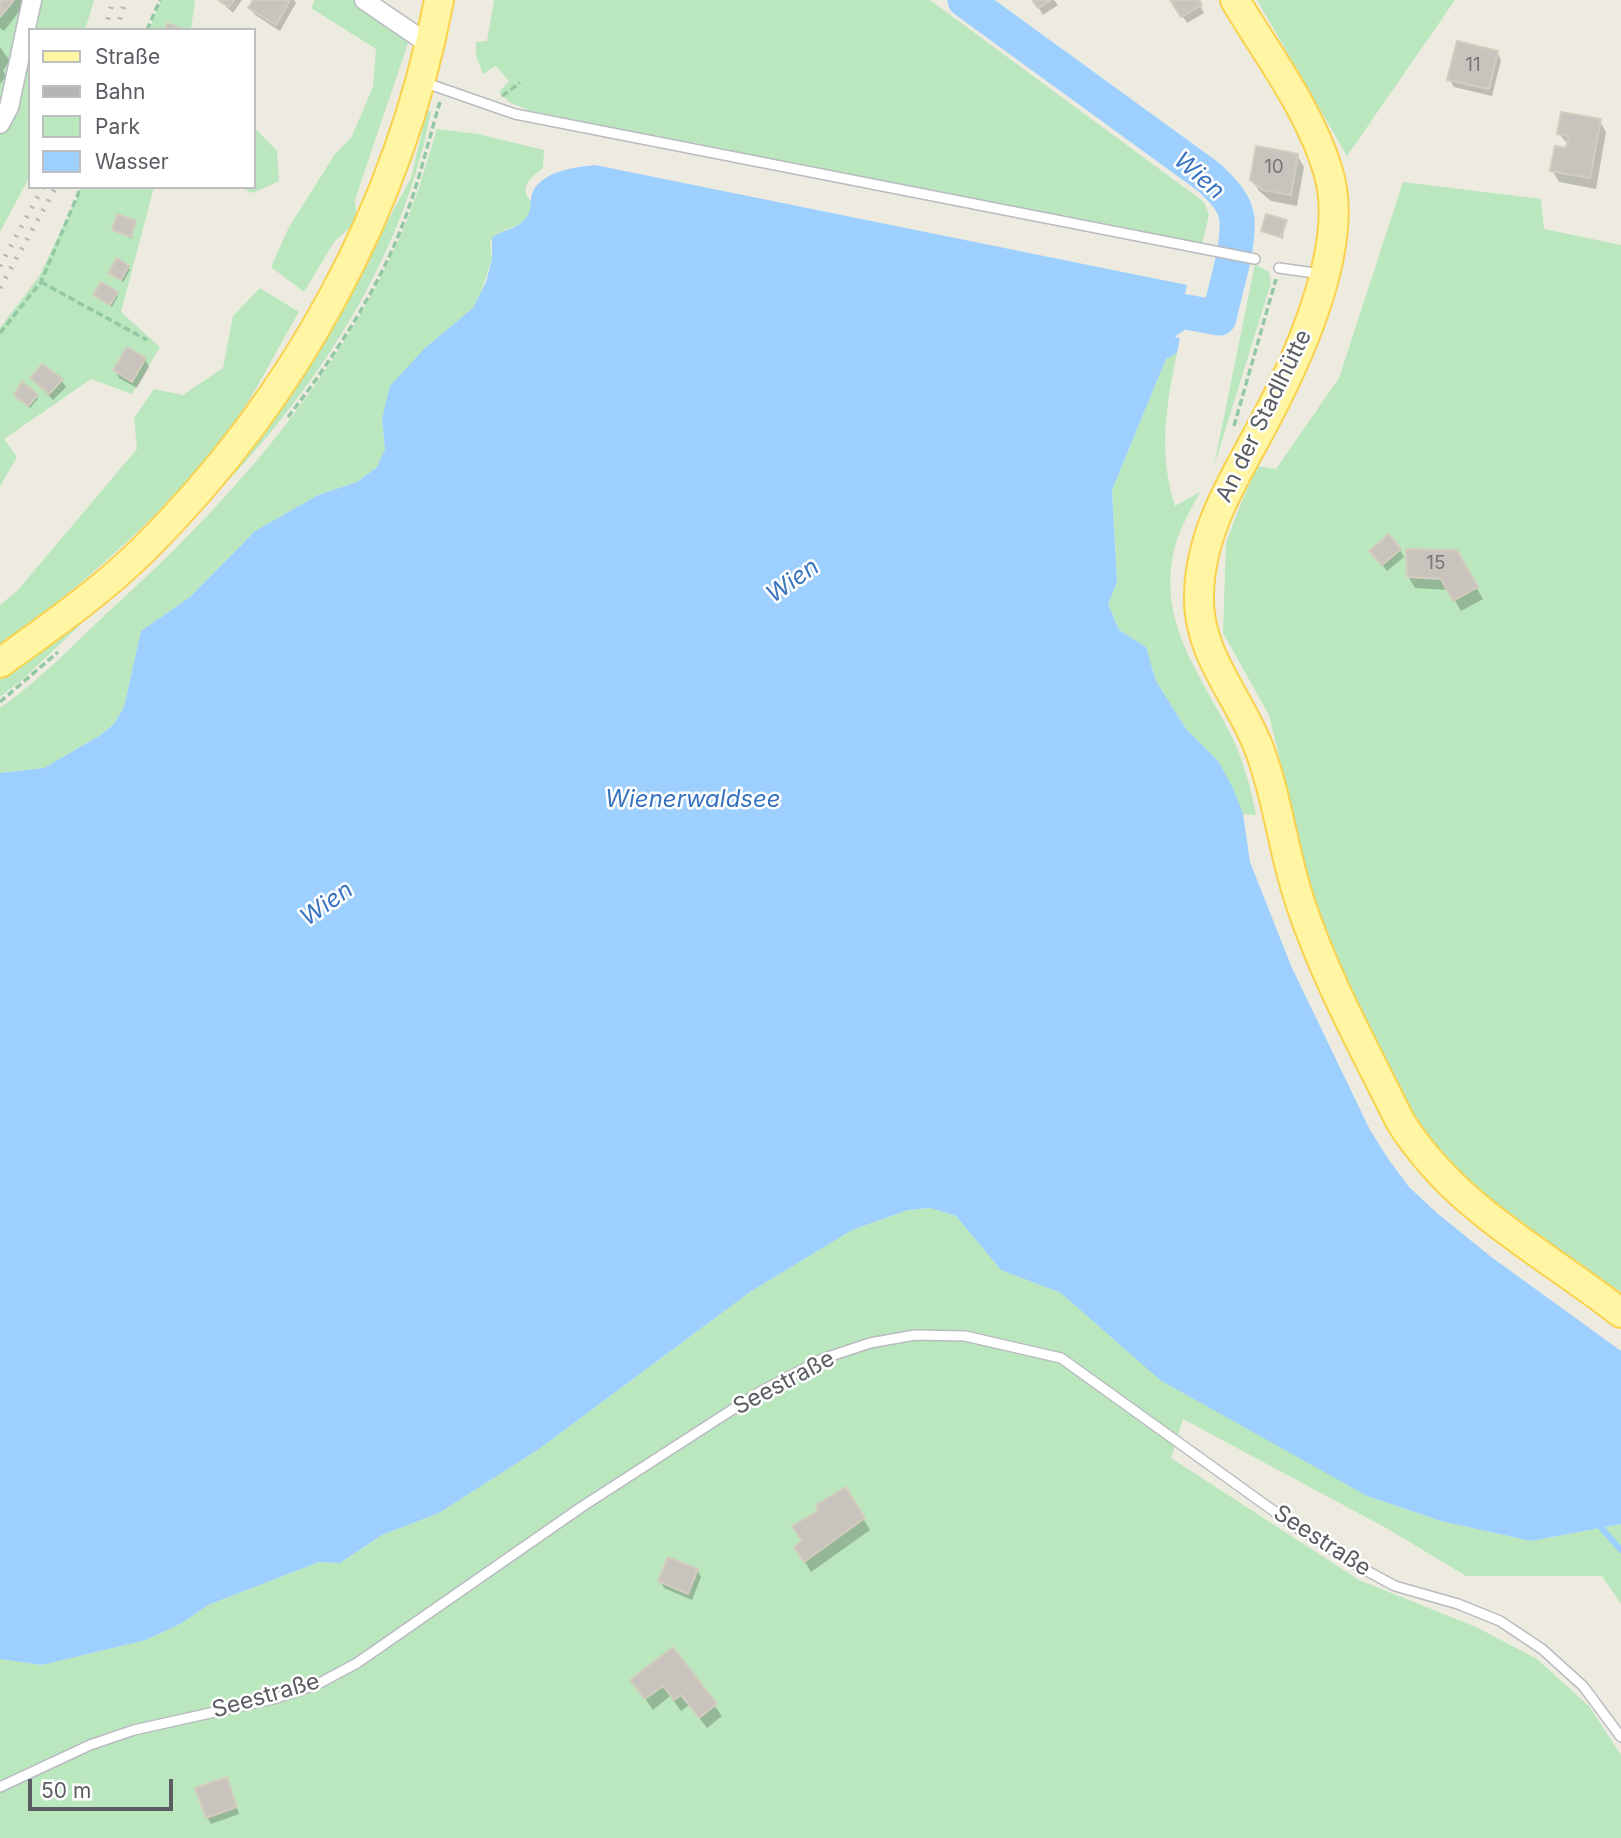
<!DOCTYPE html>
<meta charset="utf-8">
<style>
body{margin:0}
#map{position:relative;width:1621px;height:1838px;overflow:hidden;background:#edebe0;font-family:Inter,sans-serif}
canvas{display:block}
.legend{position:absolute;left:28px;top:28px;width:228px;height:161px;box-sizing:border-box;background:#fff;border:2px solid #bdbec0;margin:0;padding:9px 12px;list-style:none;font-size:21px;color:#595d62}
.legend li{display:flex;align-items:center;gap:14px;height:35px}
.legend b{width:35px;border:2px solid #bdbec0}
.scale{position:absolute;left:28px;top:1779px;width:145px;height:32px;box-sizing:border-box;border:4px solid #595d62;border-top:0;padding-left:9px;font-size:21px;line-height:24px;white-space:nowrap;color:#595d62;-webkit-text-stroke:5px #fff;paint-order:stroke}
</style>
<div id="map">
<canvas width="1621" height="1838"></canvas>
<ul class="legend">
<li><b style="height:9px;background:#fff5a3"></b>Straße</li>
<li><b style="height:9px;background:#b4b5b5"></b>Bahn</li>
<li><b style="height:19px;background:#bae7bd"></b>Park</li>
<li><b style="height:19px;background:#9ed0ff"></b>Wasser</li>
</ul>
<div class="scale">50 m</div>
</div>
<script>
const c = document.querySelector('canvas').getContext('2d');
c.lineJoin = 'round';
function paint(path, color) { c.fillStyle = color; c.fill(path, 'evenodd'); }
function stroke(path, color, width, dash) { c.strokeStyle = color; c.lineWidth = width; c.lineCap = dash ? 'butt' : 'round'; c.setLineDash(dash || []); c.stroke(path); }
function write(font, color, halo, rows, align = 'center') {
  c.font = font + ' Inter,sans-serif'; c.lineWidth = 5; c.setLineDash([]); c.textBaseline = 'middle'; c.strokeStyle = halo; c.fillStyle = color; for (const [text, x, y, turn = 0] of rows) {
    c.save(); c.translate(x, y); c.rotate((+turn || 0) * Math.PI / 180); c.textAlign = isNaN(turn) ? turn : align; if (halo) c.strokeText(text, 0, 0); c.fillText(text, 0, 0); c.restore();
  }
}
paint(new Path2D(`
 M0 0H94L85 30H30V176L0 232Z
 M161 0H195L191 30H149Z
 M315 0H353L409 40 355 200 357 221 334 242 304 292 271 267 289 227 335 154 351 138 373 87 376 49 311 8Z
 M494 0H930L1204 202 1209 215 1202 244 531 111 509 102 499 92 509 81 496 66 483 74 476 56V42L487 41Z
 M1257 0H1455L1347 156Z
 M427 111H431C400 277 293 424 172 537L311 361 411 178Z
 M254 127 277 151 279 181 253 193 239 187H254Z
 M437 129 478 134 544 150 543 168C530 178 517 189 533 203 523 236 503 222 490 242L492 259 480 295 473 308 425 348 382 419 385 449 377 467 357 482 318 495 255 531 190 597 141 631 124 707 114 724 99 736 44 768 0 773V708C39 681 73 645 107 613 225 507 330 389 397 244 414 207 425 168 437 129Z
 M1403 182 1541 199 1544 229 1621 245V1292L1486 1203 1435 1145 1406 1103 1339 970 1317 912 1269 715 1223 633 1226 542 1256 466 1276 469 1339 378Z
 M82 187H154L121 312 160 347 132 394 91 379 4 439 17 457 0 486V328L40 275Z
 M1255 264 1269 272 1271 283 1214 466Z
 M260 288 299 312C275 352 253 399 225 436 160 517 84 585 0 646V605L17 591 137 449 134 418 154 389 183 395 223 368 233 316Z
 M1177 353C1166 406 1158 453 1175 506L1200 492C1189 513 1175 536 1172 561 1161 629 1205 681 1233 739 1244 763 1251 789 1256 815L1243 814 1218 761 1186 729 1156 681 1146 647 1119 630 1108 604 1117 581 1112 490 1166 359Z
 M152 557 22 680 0 697V679L62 635Z
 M930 1208 956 1216 1001 1270 1061 1293 1367 1496 1441 1521 1531 1541 1621 1524V1604L1602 1576H1466L1388 1529 1183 1419 1171 1458 1359 1580 1476 1627 1537 1659 1589 1706 1621 1755V1838H0V1659L42 1665 146 1640 182 1623 208 1605 319 1562 340 1563 382 1535 439 1513 539 1449 750 1292 852 1230 908 1210Z`), '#bae7bd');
paint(new Path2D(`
 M595 165 1187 285 1175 337 1180 338 1177 353 1166 359 1112 490 1117 582 1108 604 1119 630 1146 647 1156 681 1186 729 1218 761 1233 788 1243 814 1250 862 1292 968 1370 1130 1389 1160 1409 1187 1437 1213 1490 1256 1621 1351V1524L1531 1541 1441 1521 1367 1496 1160 1380 1061 1293 1001 1270 956 1216 930 1208 908 1210 852 1230 750 1292 539 1449 439 1513 382 1535 340 1563 319 1562 208 1605 182 1623 146 1640 42 1665 0 1659V773L44 768 99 736 114 724 124 707 141 631 190 597 255 531 318 495 357 482 377 467 385 449 382 419 390 386 425 348 473 308 486 282 492 259V238C503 229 516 230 525 219 533 210 529 203 532 194 540 171 576 167 595 165Z`), '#9ed0ff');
paint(new Path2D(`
 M0 0H28L4 31 0 28Z
 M219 0H242L233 13Z
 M255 0H294L296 3 280 31 255 15 250 8Z
 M1034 0H1054L1058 5 1043 15Z
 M1172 0H1197L1204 13 1187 23Z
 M0 47 10 61 3 70 6 76 0 84Z
 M1497 52 1501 60 1492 96 1454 87 1449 79Z
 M1600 121 1606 132 1596 189 1559 182 1552 170 1569 145 1559 134Z
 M1297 155 1304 167 1297 206 1271 201 1259 191 1252 179Z
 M1285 221 1283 239 1262 231Z
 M135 222 132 239 113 230Z
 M128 267 130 270 123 282 110 273Z
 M116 293 118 296 112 307 95 295Z
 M145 359 149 367 137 388 119 378 115 370Z
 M33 379 61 380 66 387 53 400Z
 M37 396 38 399 30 408 18 398Z
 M1400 550 1404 557 1387 571 1372 551Z
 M1456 552 1483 599 1461 611 1449 590 1415 588 1408 576Z
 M845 1489 870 1530 811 1572 796 1547 804 1542Z
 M697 1570 701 1577 692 1600 664 1588 660 1581Z
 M673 1649 722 1716 707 1728 689 1705 681 1711 670 1696 653 1710 632 1680Z
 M230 1787 239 1814 211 1824 207 1817Z`), '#0003');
stroke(new Path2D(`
 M1597 1523 1621 1550`), '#9ed0ff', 6);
stroke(new Path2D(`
 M965 0 1210 178C1222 190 1235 202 1237 219 1239 250 1225 288 1219 318L1181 311 1143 337`), '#9ed0ff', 35);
const building = new Path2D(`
 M0 0H14L0 17Z
 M218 0H234L229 7Z
 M253 0H290L276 25 248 8Z
 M1032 0H1051L1038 8Z
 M1170 0H1199L1202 5 1181 17Z
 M167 23 185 30H165Z
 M1457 41 1498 51 1489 89 1447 80Z
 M1561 112 1601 119 1590 178 1550 171 1555 146 1566 148 1569 136 1557 134Z
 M1256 146 1298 154 1291 195 1263 190 1250 180Z
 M117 214 136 221 131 237 112 230Z
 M1266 214 1287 220 1281 237 1261 231Z
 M117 258 129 266 121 280 108 273Z
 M101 282 118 292 110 305 93 295Z
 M127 347 146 358 132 382 113 370Z
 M42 364 63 379 49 394 30 378Z
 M22 381 38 395 28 406 14 395Z
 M1389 534 1401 549 1382 565 1369 551Z
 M1406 549 1457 550 1478 587 1453 601 1441 579 1407 577Z
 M846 1487 865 1518 804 1562 794 1547 802 1541 792 1526 819 1510 816 1505Z
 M668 1557 698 1569 688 1594 658 1581Z
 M673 1647 717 1704 699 1718 681 1695 674 1700 663 1686 645 1699 630 1680Z
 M227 1777 237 1807 206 1818 195 1788Z`);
paint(building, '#c8c4bd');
stroke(building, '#d2cdbe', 2);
const service = new Path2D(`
 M423 82 515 114 1255 259
 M1279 268 1322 274
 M0 1787 90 1745 134 1730 273 1699 318 1684 357 1663 583 1506 758 1393 822 1359 870 1343 915 1335 965 1336 1061 1358 1296 1527 1356 1565 1395 1586 1458 1604 1500 1621 1542 1649 1583 1686 1621 1737`);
const minor = new Path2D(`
 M364 0 430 45
 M0 124 9 107 32 0`);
const primary = new Path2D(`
 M1235 0C1267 54 1310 110 1328 171 1352 248 1293 370 1257 436 1229 487 1200 536 1199 595 1197 653 1238 695 1258 746 1278 797 1283 853 1301 905 1326 980 1365 1050 1400 1121 1455 1209 1542 1251 1621 1313
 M0 663C50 627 102 591 145 548 295 399 400 207 439 0`);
stroke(service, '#b8bbc0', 12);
stroke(minor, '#b8bbc0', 21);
stroke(primary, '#f9d14d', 32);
stroke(new Path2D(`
 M147 30 160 0
 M502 96 520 83
 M41 282 147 340
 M0 333 41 282 81 187
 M288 417C334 358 384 281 408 210 421 174 429 138 440 102
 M1234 426 1276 279
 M0 702 58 652`), '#93c8a4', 3.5, [7, 3.5]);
stroke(service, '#fff', 9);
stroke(minor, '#fff', 18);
stroke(primary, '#fff5a3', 28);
stroke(new Path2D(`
 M105 30 113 0
 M117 30 125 0
 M0 266 43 187
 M0 288 56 187`), '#b4b5b5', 5, [2, 9]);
write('19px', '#757779', null, [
 ["11",1473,65],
 ["10",1274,167],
 ["15",1436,563]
]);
write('23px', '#595d62', '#fff', [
 ["An der Stadlhütte",1264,416,-64],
 ["Seestraße",784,1383,-28],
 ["Seestraße",1322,1541,33],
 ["Seestraße",266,1696,-16]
]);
write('italic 24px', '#3874c0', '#fff', [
 ["Wien",1199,176,41],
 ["Wien",793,581,-35],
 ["Wienerwaldsee",693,800],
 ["Wien",327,904,-35]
]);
</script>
